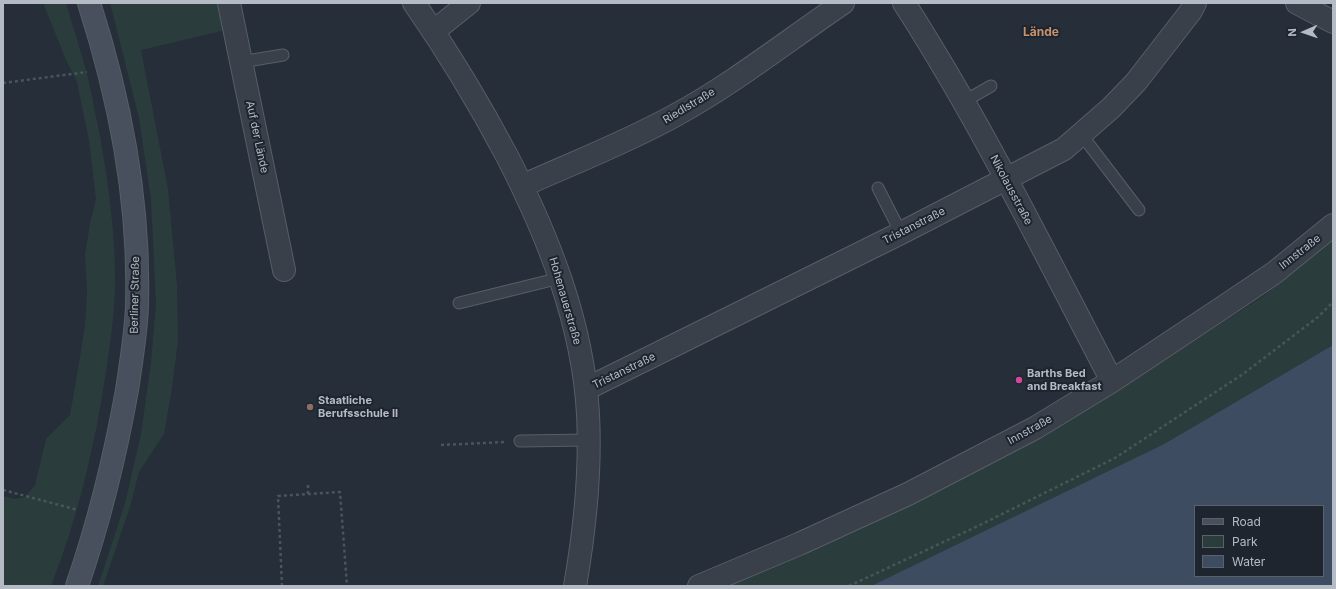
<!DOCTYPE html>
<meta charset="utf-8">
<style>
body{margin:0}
#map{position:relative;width:1336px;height:589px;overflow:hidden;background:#252e39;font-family:Inter,sans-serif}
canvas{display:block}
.frame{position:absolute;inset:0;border:4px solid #b4bbc5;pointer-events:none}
.legend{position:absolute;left:1194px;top:505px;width:130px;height:72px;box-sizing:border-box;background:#1e252e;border:1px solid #5a616a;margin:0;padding:5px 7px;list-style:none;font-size:12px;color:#b4bbc5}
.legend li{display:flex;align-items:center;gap:8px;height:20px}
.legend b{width:20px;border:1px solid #5a616a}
.north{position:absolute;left:1284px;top:12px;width:40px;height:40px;-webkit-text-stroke:3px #1e252e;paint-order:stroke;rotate:268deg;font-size:11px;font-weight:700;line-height:16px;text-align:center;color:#b4bbc5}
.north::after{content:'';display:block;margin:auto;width:14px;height:18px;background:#b4bbc5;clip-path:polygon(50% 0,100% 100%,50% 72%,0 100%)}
</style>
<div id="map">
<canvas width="1336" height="589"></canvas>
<div class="frame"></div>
<ul class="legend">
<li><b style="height:5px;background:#47505c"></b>Road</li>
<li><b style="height:11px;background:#2a3c3c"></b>Park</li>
<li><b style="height:11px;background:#3d4c60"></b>Water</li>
</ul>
<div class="north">N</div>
</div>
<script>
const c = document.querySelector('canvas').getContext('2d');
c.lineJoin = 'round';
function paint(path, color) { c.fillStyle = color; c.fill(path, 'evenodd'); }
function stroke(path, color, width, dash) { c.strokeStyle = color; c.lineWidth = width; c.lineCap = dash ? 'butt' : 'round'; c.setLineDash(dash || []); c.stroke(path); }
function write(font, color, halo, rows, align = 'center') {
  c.font = font + ' Inter,sans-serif'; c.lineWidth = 4; c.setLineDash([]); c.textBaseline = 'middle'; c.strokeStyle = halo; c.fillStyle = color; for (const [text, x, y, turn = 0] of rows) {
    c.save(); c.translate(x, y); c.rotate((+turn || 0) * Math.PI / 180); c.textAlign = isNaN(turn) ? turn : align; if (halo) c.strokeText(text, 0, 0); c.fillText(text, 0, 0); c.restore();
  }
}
paint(new Path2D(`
 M43 3H66C73 28 82 53 88 78 92 94 94 110 98 126 107 173 114 222 115 270 116 304 111 338 106 372 95 445 78 518 51 586H3V496L15 499 25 497 35 485 46 439 70 415 79 363 85 324 87 292 85 254 90 223 96 199 89 141 77 82 66 60Z
 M110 3H221L226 30 141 50 168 189 177 285 178 341 172 388 164 434 139 472 130 507 103 586H98L125 503 141 434 151 362 156 304 151 200 139 118Z
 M1333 239V345L1164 444 871 586H720L1004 455 1118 390 1262 297 1306 262Z`), '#2a3c3c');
paint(new Path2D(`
 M1333 345V586H871L1164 444ZM1195 506H1323V576H1195Z`), '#3d4c60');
const service = new Path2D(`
 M241 62 283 55
 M963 102 991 86
 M1081 134 1139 210
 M878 188 901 233
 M459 303 560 278
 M520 441 589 440`);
const minor = new Path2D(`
 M229 3 284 270
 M414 3C448 52 479 103 507 156 548 236 583 323 588 414 591 472 585 529 575 586
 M904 3C982 124 1045 254 1112 381
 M1297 3 1333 22
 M434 31 469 3
 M522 186C573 163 625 143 674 116 733 84 787 41 843 3
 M586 389 901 233 1064 149 1111 108 1136 82 1191 11 1195 3
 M699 586 799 544 908 494 1035 428 1112 381 1222 308 1274 273 1333 225`);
const secondary = new Path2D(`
 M77 586C99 522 115 457 127 390 131 362 136 334 137 306 140 205 120 99 89 3`);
stroke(service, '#575e67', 13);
stroke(minor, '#575e67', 24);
stroke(secondary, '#575e67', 24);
stroke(new Path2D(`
 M3 83 87 72
 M441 445 506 442
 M308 485V494
 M3 490 78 510
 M282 586 278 496 340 492 347 586
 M849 586 980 525 1115 458 1243 374 1318 317 1333 302`), '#475759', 2.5, [3, 3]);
stroke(service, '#39404a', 11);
stroke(minor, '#39404a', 22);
stroke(secondary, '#47505c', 22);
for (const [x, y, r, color] of [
 [1019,380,4,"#d1479c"],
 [310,407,4,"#8d6e63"]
]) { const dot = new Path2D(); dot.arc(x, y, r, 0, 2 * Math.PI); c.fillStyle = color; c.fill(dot); stroke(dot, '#1e252e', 1.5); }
write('11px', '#b4bbc5', '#1e252e', [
 ["Riedlstraße",689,106,-31],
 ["Auf der Lände",257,137,78],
 ["Nikolausstraße",1011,190,62],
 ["Tristanstraße",914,226,-27],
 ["Innstraße",1300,252,-38],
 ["Berliner Straße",135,295,-89],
 ["Hohenauerstraße",565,301,74],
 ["Tristanstraße",624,371,-26],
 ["Innstraße",1030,430,-29]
]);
write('bold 11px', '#b4bbc5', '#1e252e', [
 ["Barths Bed",1027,374],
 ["and Breakfast",1027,387],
 ["Staatliche",318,401],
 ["Berufsschule II",318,414]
], 'left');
write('bold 12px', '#c8926c', '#1e252e', [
 ["Lände",1041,32]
]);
</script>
